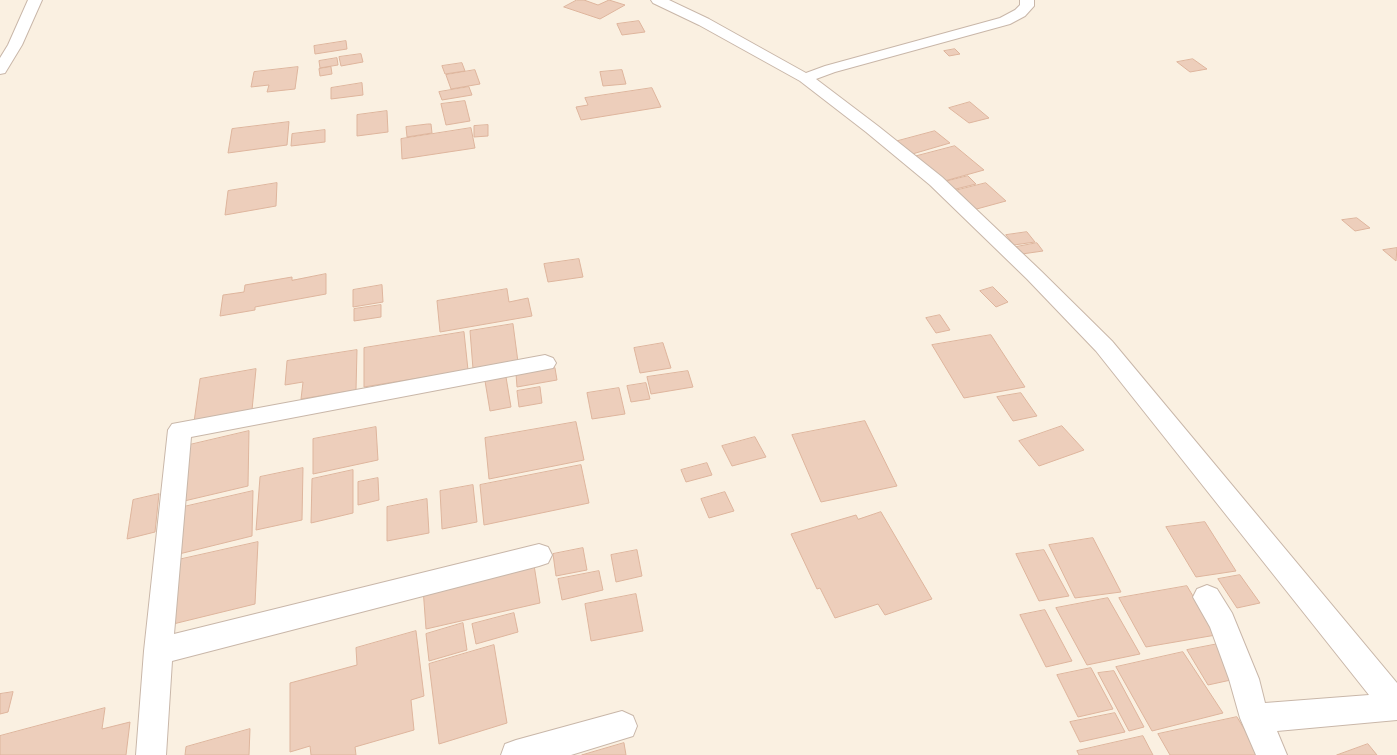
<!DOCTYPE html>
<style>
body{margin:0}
canvas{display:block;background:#faf0e1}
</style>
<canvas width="1397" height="755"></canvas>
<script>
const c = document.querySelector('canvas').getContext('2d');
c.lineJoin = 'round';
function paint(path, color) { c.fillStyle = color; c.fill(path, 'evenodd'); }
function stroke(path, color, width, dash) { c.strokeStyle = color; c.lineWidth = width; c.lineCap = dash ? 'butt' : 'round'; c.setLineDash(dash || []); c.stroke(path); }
const building = new Path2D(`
 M577 0H584L598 5 609 0 625 5 600 19 564 7Z
 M639 21 645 32 622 35 617 24Z
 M346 41 347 49 315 54 314 46Z
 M955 49 960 54 949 56 944 51Z
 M361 54 363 62 341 66 339 57Z
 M337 58 338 65 320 68 319 61Z
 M1193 59 1207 69 1190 72 1177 62Z
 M462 63 465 71 445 74 442 66Z
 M298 67 295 89 267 92 269 85 251 87 254 72Z
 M331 67 332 74 320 76 319 69Z
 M475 70 480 84 451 89 446 75Z
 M622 70 626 84 603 86 600 72Z
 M362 83 363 95 331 99V88Z
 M469 87 472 95 442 100 439 92Z
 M652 88 661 107 581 120 576 107 588 105 585 98Z
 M465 101 470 121 446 125 441 104Z
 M970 102 989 118 969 123 949 108Z
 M387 111 388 132 357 136V115Z
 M289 122 287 145 228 153 232 129Z
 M428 124H431L432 133 407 137 406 127Z
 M488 125V136L474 137V126Z
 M471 128 475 148 402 159 401 139Z
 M325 130V142L291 146 292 134Z
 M935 131 950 143 909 155 894 142Z
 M955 146 984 170 941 182 913 157Z
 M968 176 976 184 952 190 944 182Z
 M277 183 276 206 225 215 228 191Z
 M986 183 1006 201 973 210 954 191Z
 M1357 218 1370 228 1355 231 1342 220Z
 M1027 232 1035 242 1014 245 1006 235Z
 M1037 243 1043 251 1022 254 1016 247Z
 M1397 248 1396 261 1383 250Z
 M579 259 583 277 548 282 544 264Z
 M326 274V294L255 307V310L220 316 223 295 244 292 245 285 292 277V280Z
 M382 285 383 302 353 307V290Z
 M993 287 1008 302 996 307 980 291Z
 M507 289 509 302 528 298 532 316 440 332 437 301Z
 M381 305V317L354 321V309Z
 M940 315 950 330 936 333 926 318Z
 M513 324 518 362 473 369 470 331Z
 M464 332 468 370 364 387V348Z
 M991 335 1025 387 964 398 932 345Z
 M663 343 671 368 640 373 634 348Z
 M357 350 356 390 301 399 303 382 285 385 287 361Z
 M555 368 557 380 517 387 516 374Z
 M256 369 252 410 194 422 200 379Z
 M688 371 693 387 651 394 647 377Z
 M506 377 511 407 490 411 485 381Z
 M646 383 650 399 631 402 627 386Z
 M540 387 542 403 519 407 517 391Z
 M619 388 625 414 592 419 587 393Z
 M1021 393 1037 416 1013 421 997 397Z
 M865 421 897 486 821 502 792 435Z
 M576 422 584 460 489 479 485 438Z
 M1062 426 1084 450 1039 466 1019 441Z
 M376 427 378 460 313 474V439Z
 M249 431 248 486 180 502 185 446Z
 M755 437 766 457 732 466 722 446Z
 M707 463 712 475 686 482 681 470Z
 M581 465 589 503 484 525 480 485Z
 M303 468 302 520 256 530 260 477Z
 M353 470V513L311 523 312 479Z
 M378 478 379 500 358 505V482Z
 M473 485 477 522 442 529 440 491Z
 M253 491 252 536 175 555 179 508Z
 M725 492 734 511 709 518 701 499Z
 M159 494 155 532 127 539 133 500Z
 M427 499 429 533 387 541V507Z
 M881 512 932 599 885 615 878 604 835 618 820 588 817 589 791 534 856 515 858 519Z
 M1205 522 1236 571 1196 577 1166 527Z
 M1093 538 1121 592 1075 598 1049 545Z
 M258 542 255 604 165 626 173 561Z
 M583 548 587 570 556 576 553 554Z
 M637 550 642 576 616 582 611 555Z
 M1044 550 1069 596 1039 601 1016 554Z
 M534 565 540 603 426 629 423 588Z
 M599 571 603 590 562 600 558 579Z
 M1240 575 1260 603 1237 608 1218 579Z
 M1187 586 1216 635 1146 647 1119 598Z
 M636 594 643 631 591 641 585 604Z
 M1108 598 1140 654 1087 665 1056 608Z
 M1045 610 1072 661 1046 667 1020 615Z
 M514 613 518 632 476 644 472 624Z
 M463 623 467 650 429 661 426 634Z
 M416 631 424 696 411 700 414 730 355 747 356 755H311L310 746 290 752V683L357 665 356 648Z
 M1218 644 1240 678 1208 685 1187 650Z
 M494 645 507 723 439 744 429 664Z
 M1183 652 1223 713 1152 731 1116 667Z
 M1091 668 1113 709 1078 717 1057 675Z
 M1114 671 1144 727 1129 731 1098 673Z
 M13 692 8 712 0 714V694Z
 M105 708 102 729 130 722 126 755H0V736Z
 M1115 713 1125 732 1080 742 1070 722Z
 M1237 717 1260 755H1170L1158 734Z
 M250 729 249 755H185L186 747Z
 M1143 736 1153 755H1079L1077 751Z
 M624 743 626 755H582Z
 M1368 744 1377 755H1337Z`);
paint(building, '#edcebb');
stroke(building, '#deb59d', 1);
const street = new Path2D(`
 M28 0H42L22 45 5 73 0 74V58L8 45Z
 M651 0H669L709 19 806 73 825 66 1000 18 1015 10 1020 5V0H1034V6L1025 16 1010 24 835 72 816 79 878 126 942 177 1041 271 1112 341 1397 683V720L1277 731 1287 755H1256L1240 718 1229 679 1210 627 1193 597 1197 589 1207 585 1217 589 1232 613 1259 679 1265 703 1369 695 1096 351 1027 279 930 185 866 132 800 81 699 25 653 3Z
 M545 355 553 358 556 363 553 368 191 437 174 634 539 544 548 547 552 555 548 563 539 566 172 661 166 755H136L144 651 168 430 172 424Z
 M622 711 633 716 637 726 633 736 571 755H501L505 744 516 740Z`);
stroke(street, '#c9b7a9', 2);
paint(street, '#fff');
</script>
